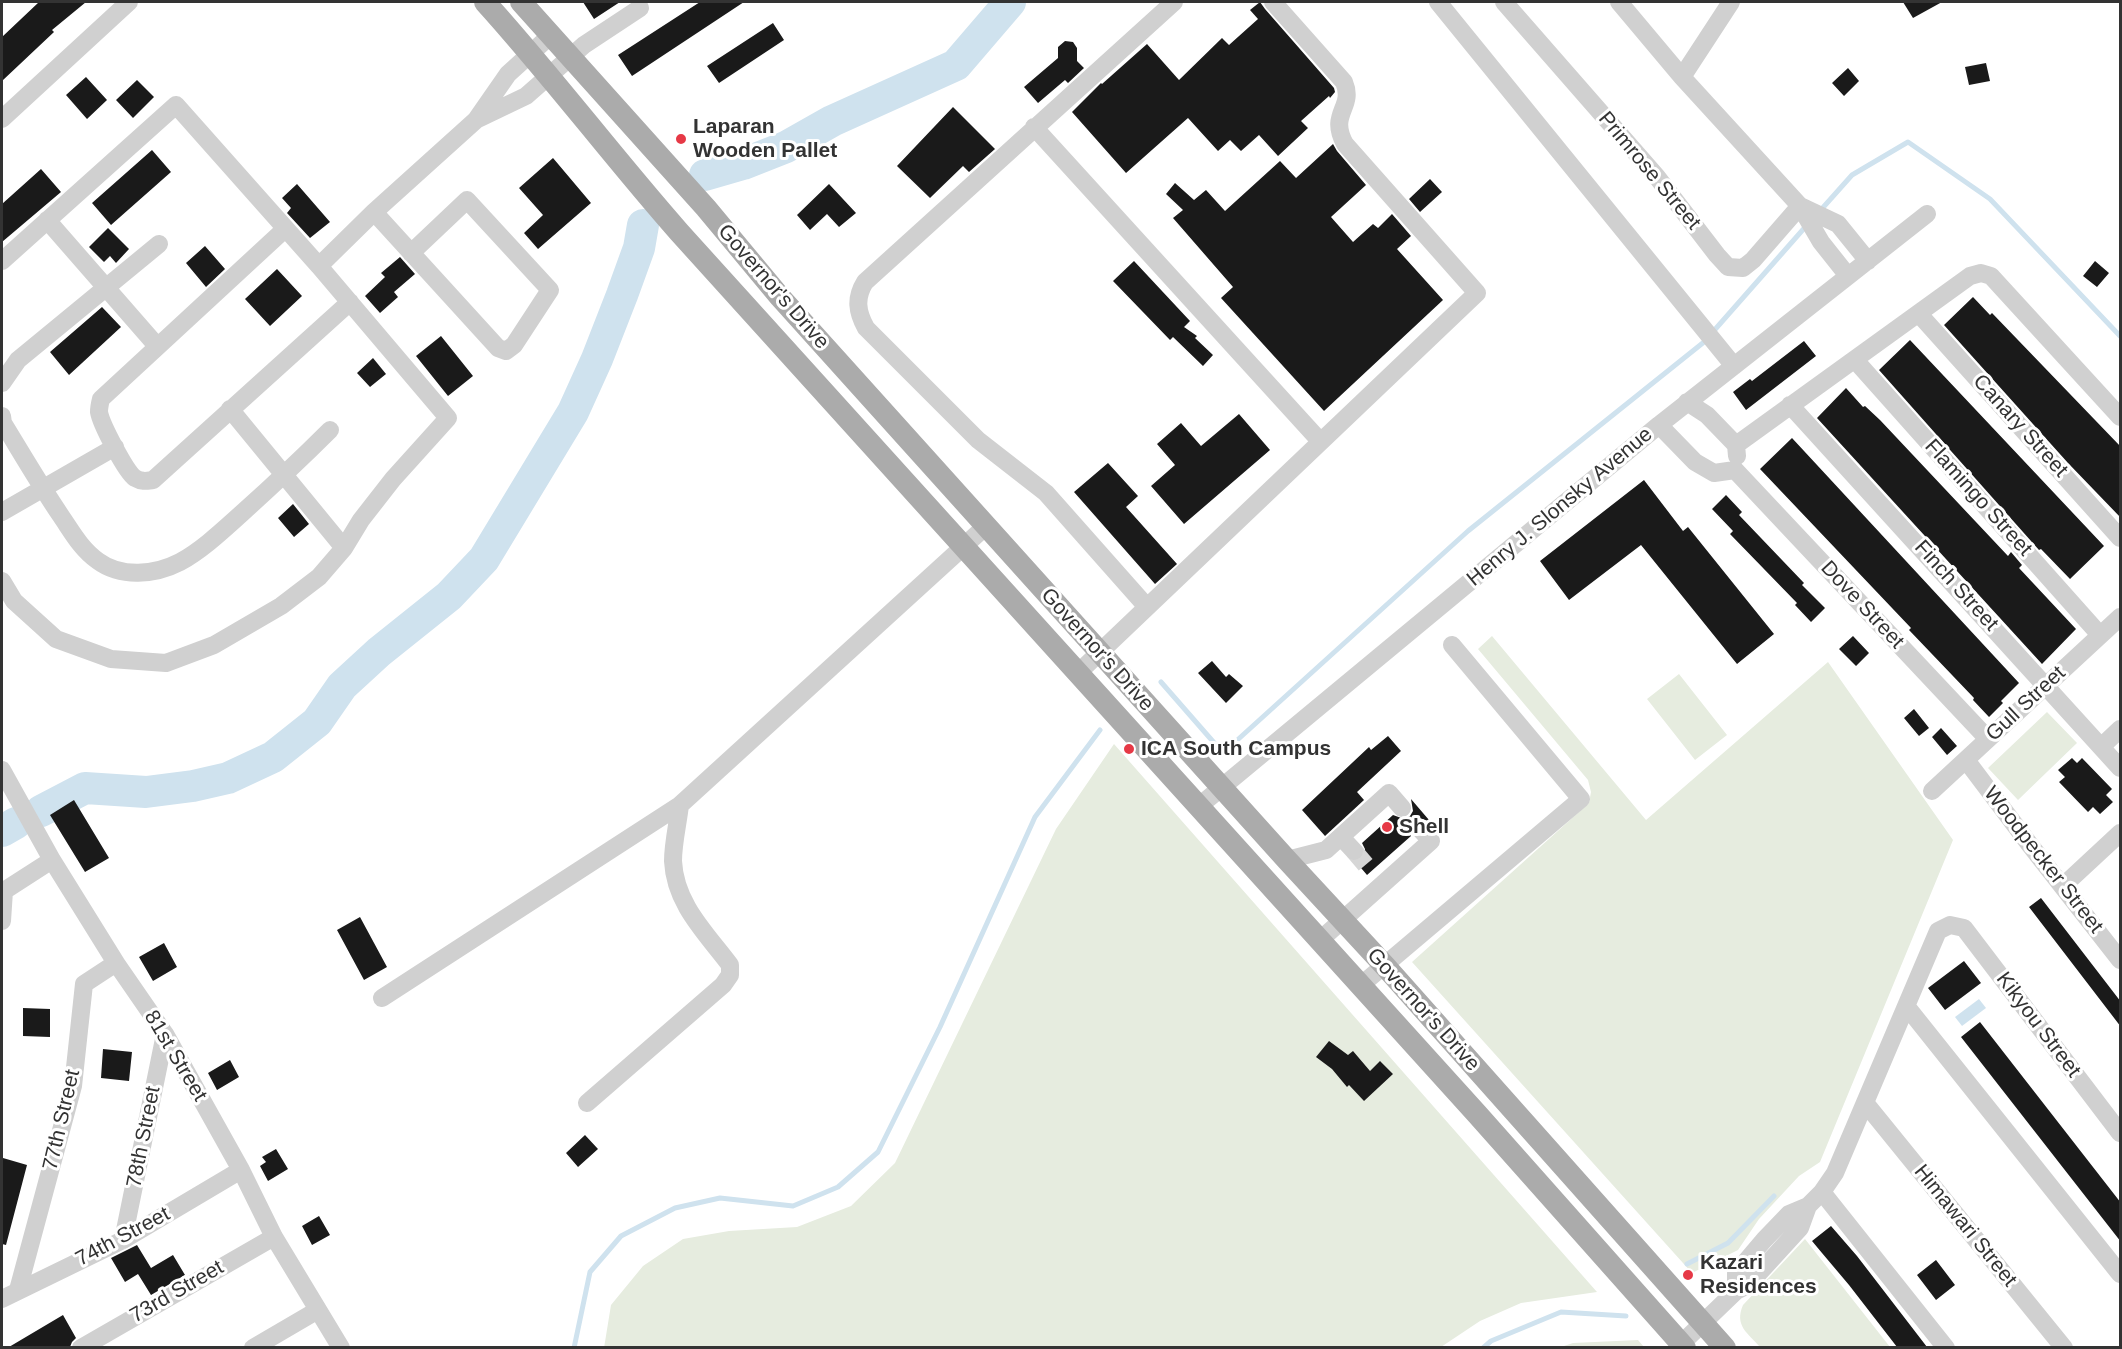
<!DOCTYPE html>
<style>
body{margin:0}
#map{position:relative;width:2122px;height:1349px;overflow:hidden;background:#fff;font-family:Helvetica,sans-serif}
canvas{display:block}
.frame{position:absolute;inset:0;border:3px solid #333;pointer-events:none}
</style>
<div id="map">
<canvas width="2122" height="1349"></canvas>
<div class="frame"></div>
</div>
<script>
const c = document.querySelector('canvas').getContext('2d');
c.lineJoin = 'round';
function paint(path, color) { c.fillStyle = color; c.fill(path, 'evenodd'); }
function stroke(path, color, width, dash) { c.strokeStyle = color; c.lineWidth = width; c.lineCap = dash ? 'butt' : 'round'; c.setLineDash(dash || []); c.stroke(path); }
function write(font, color, halo, rows, align = 'center') {
  c.font = font + ' Helvetica,sans-serif'; c.lineWidth = 6; c.setLineDash([]); c.textBaseline = 'middle'; c.strokeStyle = halo; c.fillStyle = color; for (const [text, x, y, turn = 0] of rows) {
    c.save(); c.translate(x, y); c.rotate((+turn || 0) * Math.PI / 180); c.textAlign = isNaN(turn) ? turn : align; if (halo) c.strokeText(text, 0, 0); c.fillText(text, 0, 0); c.restore();
  }
}
paint(new Path2D(`
 M1492 636 1646 820 1828 662 1953 840 1820 1162 1799 1176 1759 1219 1738 1250 1692 1273 1412 962 1589 803 1591 792 1588 780 1478 649Z
 M1679 674 1727 735 1695 760 1647 699Z
 M2047 712 2077 743 2018 800 1988 768Z
 M1114 744 1597 1292 1521 1303 1480 1321 1441 1347 604 1348 611 1305 643 1266 683 1239 729 1231 797 1227 851 1206 895 1163 1056 829Z
 M1805 1239 1890 1347H1760C1748 1333 1734 1326 1743 1305Z
 M1638 1340 1644 1347H1561L1573 1343Z`), '#e6ecdf');
paint(new Path2D(`
 M1979 999 1986 1008 1962 1026 1955 1017Z`), '#cfe2ee');
stroke(new Path2D(`
 M1819 212 1852 175 1908 142 1990 199 2120 336
 M1161 682 1223 753 1468 531 1704 342 1807 225
 M1687 1264 1728 1243 1774 1196
 M574 1348 590 1272 621 1236 675 1208 720 1198 793 1206 838 1187 878 1152 940 1027 1035 817 1100 730
 M1483 1348 1491 1341 1561 1312 1626 1316`), '#cfe2ee', 5);
stroke(new Path2D(`
 M705 175 743 164 786 147 832 121 956 65 1010 2
 M41 811 85 788 146 792 193 786 228 778 273 757 317 722 342 686 379 652 449 596 484 559 573 412 597 359 622 295 639 248 643 225
 M2 831 16 823`), '#cfe2ee', 32);
paint(new Path2D(`
 M39 2H86L52 30 54 32 2 81V37Z
 M583 2H620L594 19Z
 M700 2H744L632 76 618 55Z
 M1260 2 1265 9 1334 88 1335 92 1330 98 1329 96 1301 121 1308 128 1278 156 1259 135 1241 151 1230 140 1218 151 1188 118 1126 173 1072 112 1101 83 1102 84 1147 44 1179 80 1222 38 1229 45 1258 19 1250 10Z
 M1903 2H1942L1913 18Z
 M773 23 784 40 719 83 707 66Z
 M1065 41 1073 42 1077 48V61L1084 68 1068 83 1065 80 1038 103 1024 87 1058 58V47Z
 M1986 63 1990 81 1969 85 1965 67Z
 M1848 68 1859 81 1844 96 1832 83Z
 M86 77 107 100 87 119 66 95Z
 M137 80 154 97 133 118 116 100Z
 M953 107 995 149 969 172 963 166 930 198 897 166Z
 M1333 144 1337 151 1366 185 1331 217 1353 242 1373 224 1378 228 1392 214 1411 236 1397 249 1443 300 1324 411 1221 298 1233 287 1173 218 1183 210 1166 194 1175 183 1194 200 1206 190 1225 211 1280 161 1296 178Z
 M152 150 171 172 111 225 92 203Z
 M553 158 591 203 538 249 524 233 543 215 519 188Z
 M41 169 61 192 2 242V204Z
 M1430 179 1442 192 1420 212 1409 199Z
 M297 184 330 222 310 238 287 213 291 208 282 198Z
 M829 184 856 213 839 227 827 214 810 230 797 215Z
 M108 228 129 249 116 263 110 256 104 262 89 247Z
 M205 246 225 269 206 287 186 263Z
 M400 257 415 274 394 292 398 297 380 313 365 296 385 277 381 273Z
 M1134 261 1190 321 1184 327 1197 336 1195 338 1213 355 1203 366 1173 337 1170 340 1113 281Z
 M2095 261 2109 273 2097 287 2083 276Z
 M277 269 302 296 270 326 245 299Z
 M1973 297 1990 315 1992 313 2121 447V518L2068 463 1944 325Z
 M102 307 121 327 69 375 50 352Z
 M441 336 473 376 448 396 416 356Z
 M1910 340 2104 546 2070 579 2041 549 2039 550 1879 370Z
 M1804 341 1816 356 1746 410 1733 392 1750 379 1752 381Z
 M373 358 386 374 370 387 357 373Z
 M1846 388 1863 407 1865 406 1880 420 2008 556 2011 552 2022 565 2019 568 2076 629 2042 664 1817 418Z
 M1239 414 1270 450 1184 524 1151 486 1175 465 1157 444 1181 423 1201 446Z
 M1792 438 2019 683 2001 701 2003 703 1989 717 1973 700 1974 698 1909 630 1911 628 1760 469Z
 M1108 463 1138 496 1126 507 1177 564 1155 584 1074 492Z
 M1644 480 1683 531 1688 527 1774 634 1737 664 1641 545 1569 600 1540 561Z
 M1726 495 1742 512 1739 515 1804 583 1802 585 1825 608 1811 622 1795 605 1797 603 1730 534 1733 531 1712 509Z
 M293 504 309 524 294 537 278 518Z
 M1853 636 1869 653 1856 666 1839 649Z
 M1212 661 1226 677 1229 674 1243 686 1226 703 1198 673Z
 M1914 709 1929 728 1919 736 1904 718Z
 M1941 728 1957 746 1947 755 1932 737Z
 M1388 736 1401 751 1357 792 1364 800 1325 836 1302 810 1369 747 1371 750Z
 M2072 758 2077 763 2082 758 2112 789 2106 795 2113 802 2100 814 2093 807 2088 812 2059 782 2065 777 2058 770Z
 M1411 799 1429 820 1428 821 1417 817 1412 819 1408 825 1411 836 1367 875 1356 862 1361 860 1365 855V849L1362 843 1393 815 1404 819 1410 816 1413 811Z
 M74 800 109 858 85 872 50 815Z
 M2041 898 2121 1002V1027L2029 907Z
 M360 917 387 967 364 980 337 930Z
 M164 943 177 967 153 981 139 957Z
 M1964 961 1981 983 1945 1010 1928 988Z
 M23 1008 50 1009V1037L23 1036Z
 M1980 1022 2121 1203V1242L1961 1037Z
 M1329 1041 1348 1055 1353 1051 1370 1071 1380 1061 1393 1074 1364 1101 1349 1085 1347 1087 1332 1069 1316 1057Z
 M103 1049 132 1052 129 1081 101 1078Z
 M230 1060 239 1077 217 1090 208 1073Z
 M585 1135 598 1149 578 1167 566 1153Z
 M276 1149 288 1169 268 1181 260 1166 266 1162 262 1157Z
 M3 1158 27 1165 6 1245 2 1244V1165Z
 M319 1216 330 1235 312 1245 302 1226Z
 M1831 1226 1857 1256 1927 1347H1897L1849 1285 1822 1253 1812 1241Z
 M137 1245 151 1268 173 1255 185 1275 151 1295 138 1274 125 1282 111 1258Z
 M1936 1260 1955 1285 1936 1300 1917 1275Z
 M63 1315 76 1338 72 1342 70 1347H9Z`), '#1a1a1a');
stroke(new Path2D(`
 M1354 851 1371 871`), '#d6d6d6', 18, [18, 9]);
stroke(new Path2D(`
 M1438 2 1734 366
 M1504 2 1657 177 1717 255 1728 267 1743 268 1753 260 1800 206
 M1619 2 1682 77 1800 206 1821 242 1848 276
 M1682 77 1731 2
 M2 119 129 2
 M478 119 526 96 584 45 640 8
 M1034 127 1320 441
 M1800 206 1838 224 1868 261
 M374 212 498 348 506 351 514 345 550 290 467 200 411 253
 M47 220 157 346
 M285 229 101 399C100 403 99 408 99 412 101 424 126 472 135 478 142 482 146 481 153 480L350 302
 M2 261 176 105 319 266 448 418 393 479 361 520 344 548 319 577 281 606 214 645 166 663 111 659 56 639 14 601 2 581
 M319 266 374 212 476 120 508 74 551 35
 M1919 314 2120 538
 M1855 360 2100 635
 M2 383 18 360 159 244
 M1687 402 1707 415 1736 445 1737 456
 M1790 405 2120 768
 M230 409 344 548
 M2 416 3 423C22 454 40 485 61 516 72 532 81 549 98 561 121 578 155 575 180 562 202 550 222 531 241 514 271 487 301 459 330 430
 M1659 425 1695 462 1714 473 1735 470
 M1736 445 1970 276 1981 273 1991 276 2120 417
 M1735 470 1988 739
 M2 512 115 447
 M1147 607 1046 493 978 440 866 328C857 312 855 298 865 282L1174 2
 M1078 673 1477 293 1345 144C1328 113 1355 108 1344 82L1273 2
 M2101 747 2120 729
 M1966 760 2030 845 2120 960
 M2 770 52 860 116 963 165 1034 241 1170 274 1237 341 1348
 M1932 791 2120 617
 M1198 807 1659 425 1927 214
 M1341 837 1354 851
 M1287 860 1326 850 1389 793 1402 808
 M2063 886 2120 833
 M4 891 52 860
 M2 921 4 891
 M1319 941 1431 841 1419 828
 M1360 986 1581 799 1452 645
 M382 998 680 805 986 526
 M1907 1007 2120 1274
 M587 1103 723 985 730 975V965C706 933 675 904 673 861 673 843 678 823 680 805
 M1866 1104 2064 1348
 M1822 1192 1946 1348
 M123 1240 165 1034
 M18 1290 73 1086 84 984 116 963
 M1736 1291V1273L1764 1240 1789 1214 1808 1206 1822 1192 1835 1173 1938 931 1950 925 1964 928 2120 1133
 M2 1299 123 1240 241 1170
 M1682 1343 1736 1291 1748 1285 1800 1228 1808 1206
 M81 1348 274 1237
 M253 1348 318 1310`), '#d0d0d0', 18);
stroke(new Path2D(`
 M485 2C552 76 612 156 679 232L1477 1114 1685 1348
 M521 2 706 208 780 297 1287 860 1385 966 1725 1348`), '#ababab', 22);
for (const [x, y, r, color] of [
 [681,139,6,"#e63946"],
 [1129,749,6,"#e63946"],
 [1387,827,6,"#e63946"],
 [1688,1275,6,"#e63946"]
]) { const dot = new Path2D(); dot.arc(x, y, r, 0, 2 * Math.PI); c.fillStyle = color; c.fill(dot); stroke(dot, '#fff', 2); }
write('bold 21px', '#333', '#fff', [
 ["Laparan",693,127],
 ["Wooden Pallet",693,151],
 ["ICA South Campus",1141,749],
 ["Shell",1399,827],
 ["Kazari",1700,1263],
 ["Residences",1700,1287]
], 'left');
write('21px', '#333', '#fff', [
 ["Primrose Street",1649,171,50],
 ["Governor's Drive",773,287,49],
 ["Canary Street",2020,426,48],
 ["Flamingo Street",1978,498,48],
 ["Henry J. Slonsky Avenue",1560,507,-40],
 ["Finch Street",1956,586,48],
 ["Dove Street",1862,605,47],
 ["Governor's Drive",1097,650,48],
 ["Gull Street",2026,704,-43],
 ["Woodpecker Street",2043,860,52],
 ["Governor's Drive",1423,1010,48],
 ["Kikyou Street",2038,1025,53],
 ["81st Street",175,1056,59],
 ["77th Street",62,1120,-77],
 ["78th Street",144,1137,-79],
 ["Himawari Street",1965,1226,51],
 ["74th Street",123,1237,-28],
 ["73rd Street",177,1292,-30]
]);
</script>
